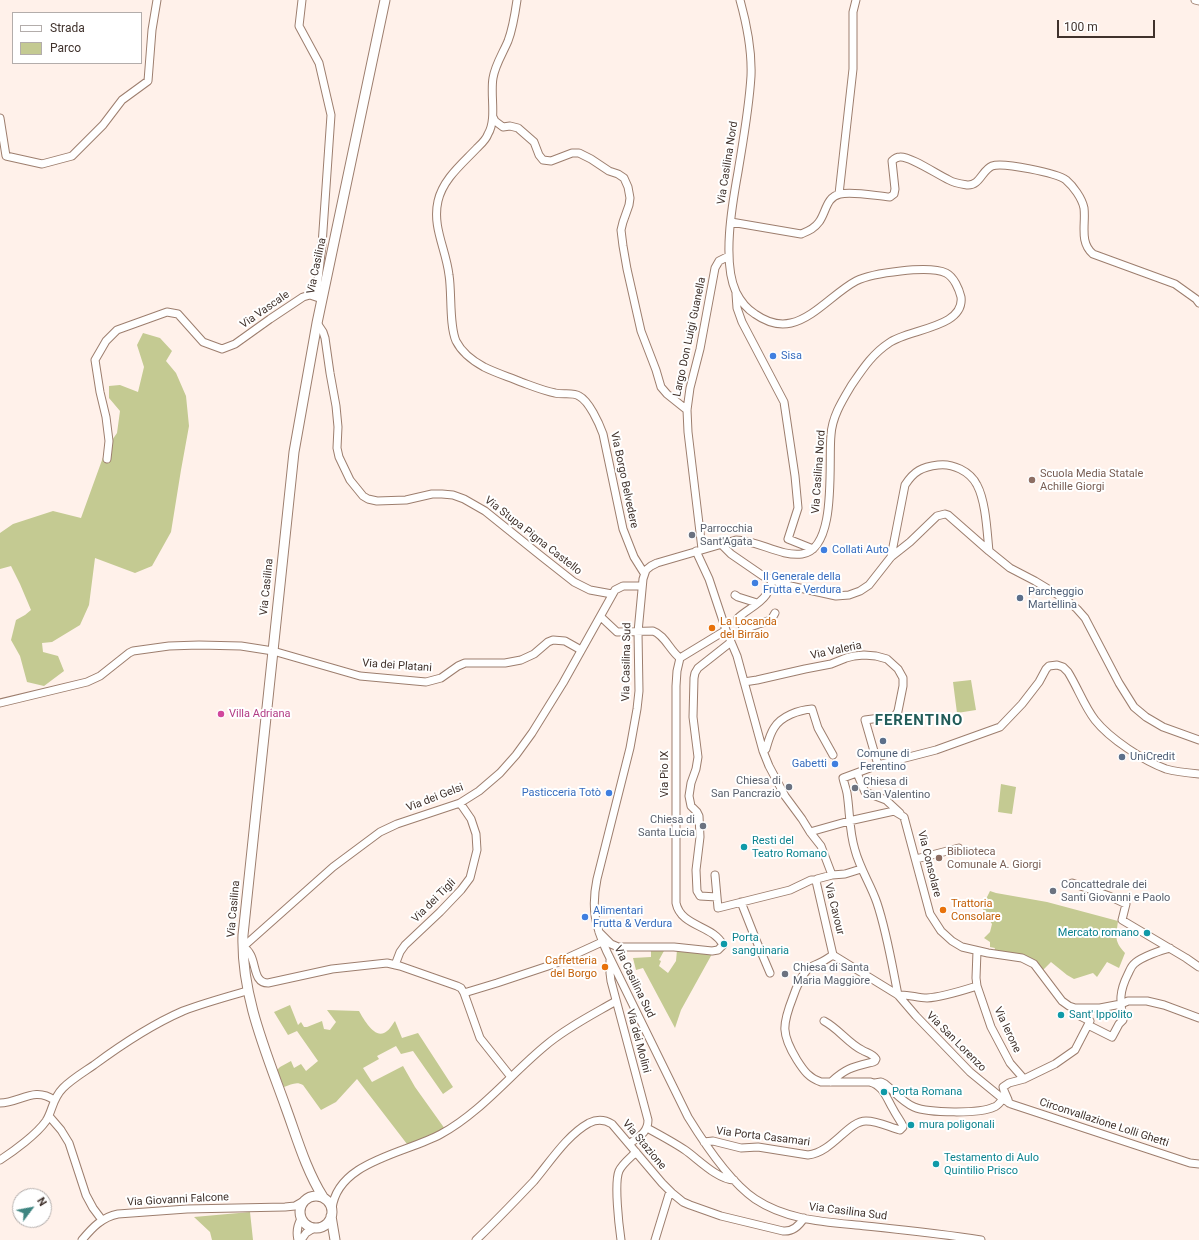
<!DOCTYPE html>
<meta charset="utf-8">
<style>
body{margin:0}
#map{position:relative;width:1199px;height:1240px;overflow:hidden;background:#fff1ea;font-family:Roboto,sans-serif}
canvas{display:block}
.legend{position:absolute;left:12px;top:12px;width:130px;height:52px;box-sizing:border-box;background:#fff;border:1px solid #b3adab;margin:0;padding:5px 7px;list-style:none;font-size:12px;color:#40322c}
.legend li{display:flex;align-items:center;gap:8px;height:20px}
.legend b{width:20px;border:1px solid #b3adab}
.north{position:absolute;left:12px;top:1188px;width:40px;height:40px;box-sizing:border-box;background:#fff;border:1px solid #b3adab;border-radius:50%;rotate:58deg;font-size:11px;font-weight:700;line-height:16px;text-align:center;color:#40322c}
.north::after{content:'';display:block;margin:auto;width:14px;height:18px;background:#3e8581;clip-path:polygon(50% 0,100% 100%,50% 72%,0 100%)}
.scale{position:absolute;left:1057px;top:20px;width:98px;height:18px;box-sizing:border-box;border:2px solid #40322c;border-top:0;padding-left:5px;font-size:12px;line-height:14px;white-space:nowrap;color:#40322c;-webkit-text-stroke:3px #fff;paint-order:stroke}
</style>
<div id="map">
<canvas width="1199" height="1240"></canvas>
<ul class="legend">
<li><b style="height:5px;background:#fff"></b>Strada</li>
<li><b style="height:11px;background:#c4ca92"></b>Parco</li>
</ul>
<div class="north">N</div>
<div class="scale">100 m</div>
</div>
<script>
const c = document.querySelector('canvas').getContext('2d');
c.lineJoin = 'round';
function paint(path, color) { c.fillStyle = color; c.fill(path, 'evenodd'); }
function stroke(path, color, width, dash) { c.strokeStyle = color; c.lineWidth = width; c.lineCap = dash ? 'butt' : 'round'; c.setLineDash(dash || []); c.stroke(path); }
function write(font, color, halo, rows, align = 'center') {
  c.font = font + ' Roboto,sans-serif'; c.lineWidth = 4; c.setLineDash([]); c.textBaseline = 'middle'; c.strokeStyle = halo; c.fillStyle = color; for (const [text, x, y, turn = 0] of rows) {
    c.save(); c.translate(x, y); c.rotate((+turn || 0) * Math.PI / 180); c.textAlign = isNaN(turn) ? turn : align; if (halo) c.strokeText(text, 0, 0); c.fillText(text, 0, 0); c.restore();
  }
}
paint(new Path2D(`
 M143 333 160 338 172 351 166 361 176 373 186 396 189 426 181 470 171 532 152 566 135 573 95 558 89 605 80 625 52 642 42 643 43 652 58 656 64 671 44 686 27 682 20 656 11 640 16 620 25 615 31 610 20 584 11 566 0 569V533L13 524 53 511 81 518 106 449 117 433 120 411 109 398V386L120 385 138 392 144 367 137 345Z
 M971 680 976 710 957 713 953 682Z
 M1001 784 1016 787 1012 814 998 812Z
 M990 891 996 893 1047 902 1118 921C1116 937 1114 941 1125 953L1119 968 1107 962 1097 977 1093 973 1074 979 1067 975 1051 962 1041 972 1037 964 993 954 995 948 990 947V942L984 938 990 932 992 924 983 911 985 901Z
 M665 949 659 960 661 961 659 966 668 973 676 961 677 950 712 954 681 1010 675 1028 643 968 636 970 633 958 651 957V950Z
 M290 1005 298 1025 301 1022 304 1027H307L322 1021 324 1029 330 1030 336 1022 327 1010 359 1011C363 1018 374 1038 384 1033 389 1031 392 1025 395 1021L402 1038 418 1033 453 1087 443 1094 413 1051 401 1054 396 1046 377 1056 379 1059 363 1068 372 1082 403 1066 415 1087 445 1129 430 1137 407 1144 357 1079 336 1102 321 1110 303 1085C296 1081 291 1085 284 1087L277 1070 280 1067 291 1061 294 1068 301 1064 306 1071 318 1061 297 1031 288 1035 274 1012Z
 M250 1212 253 1240H212L210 1232 194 1217Z`), '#c4ca92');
const minor = new Path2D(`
 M517 0C515 14 513 28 508 41 503 53 495 65 493 78 490 95 497 119 488 134 486 140 481 144 477 148 462 164 443 179 438 201 432 227 446 249 449 275 452 293 449 325 456 341 462 353 473 361 484 367 496 373 509 377 521 382 532 386 544 391 555 393 563 395 573 392 579 396 589 401 599 423 603 434L623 529 634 557 644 573
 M740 0C747 25 752 51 751 76 749 109 743 141 738 172 732 205 722 262 736 292 740 300 747 309 755 314 765 321 778 326 791 323 814 318 835 292 856 281 872 273 929 265 946 273 954 277 959 289 961 297 965 328 908 329 889 343 872 354 862 370 851 386 842 401 832 417 831 435 828 461 838 549 802 554 781 557 757 540 736 540L657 563 651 566 646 570 643 579 638 632 639 691 637 709 630 748 597 879C591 908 595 926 607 952L688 1117C704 1143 730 1182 755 1199 788 1221 828 1222 866 1226 904 1230 943 1234 981 1240
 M1195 0 1199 1
 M493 117 495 121 503 127 510 126 518 128 534 142 539 155 543 160 551 161 572 153H579L591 159 609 171 618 174 624 178 628 187 630 198 629 205 623 222 621 230 623 246 627 269 641 331 656 370 661 387 667 394 687 410
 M0 118 6 156 42 164 72 156 103 125 122 100 148 81 152 30 157 0
 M839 194 853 69V12L856 0
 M731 222 801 234C808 231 814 229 819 222 826 213 826 197 840 194 853 191 876 196 890 197L894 194 895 189 892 161C894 159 897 157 900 157 910 156 938 175 949 180 954 183 961 184 967 185 980 186 982 170 992 166 1003 162 1057 173 1066 180 1073 186 1082 198 1084 208 1086 224 1079 242 1093 254L1175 284 1196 299 1199 303
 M736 294 737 308 742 322 784 402 795 476 798 508 788 539 813 549
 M317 323 323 332 325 338 330 373 336 406 338 427 337 448 339 457 350 480 363 496 368 499 377 501 406 500 432 494H442L453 495 464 499 485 511 541 556 574 582 590 590 612 594
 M107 459 109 441 106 417 100 392 95 360 106 341 117 330 167 312 178 314 203 342 222 349 235 344 270 319 303 297 310 295 322 299 317 288 322 245 331 115 319 63 299 26 302 0
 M721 544 731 554 763 576 773 580 786 585 836 596 849 595 860 591 869 585 891 557 910 542 937 516 945 514 948 515 989 551 1010 568 1035 581 1068 601 1077 609 1085 618 1119 683 1134 707 1146 717 1163 727 1199 740
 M702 549 688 432 687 410 690 388 700 349 715 268 719 261 729 256
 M696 551 709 579 726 630 737 656 763 751 769 766 785 796 802 819 810 832 821 846 832 875 817 879 816 881 833 955C828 958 823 962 817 964 814 966 810 966 807 970 801 977 796 988 793 997 782 1025 781 1034 797 1060 804 1071 809 1078 821 1082H870C883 1085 887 1099 893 1109 896 1115 900 1120 903 1126V1127L900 1130C889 1127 878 1121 866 1121 848 1121 833 1152 808 1155L758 1147 741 1148 713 1141 704 1142
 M891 557 905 485C914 471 922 467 938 465 952 463 970 471 977 485 986 502 987 532 989 551
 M773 580C770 585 769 591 766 595 759 605 746 610 738 618L744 629 771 620 775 613
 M735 595 738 597 757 603
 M601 617 617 632 653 631C665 635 670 651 680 658
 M744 682 757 680 805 669 831 664 846 658 854 656 864 655 876 656 887 659 898 669 903 678V686L898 711 895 716 865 720 878 765
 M0 703 87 682 100 676 129 653 133 651 169 646 199 645 241 646 273 651 360 676 426 682 441 678 458 666 465 663H505L521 660 534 654 548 642 553 640 565 641 581 650
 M763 751 766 749C768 742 770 734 774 728 781 716 799 710 812 709L818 728 833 755
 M857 773 865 792 886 800 900 813
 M810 832 849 821 894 811 904 817 930 914 941 931 952 941 962 947 988 953 1022 958 1034 964 1062 1001 1069 1006 1075 1008H1100L1121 1004 1128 1001H1147L1164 1005 1199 1018
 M916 859 959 848
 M715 875 717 897 700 896 697 891 696 870 700 837 699 816 697 812 691 806 689 796 691 783 696 769 698 757 693 717 694 678 695 673 698 668 731 642
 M832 875 845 874 861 869
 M1072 883 1109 896 1126 904 1122 920 1186 958 1199 967
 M717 897 718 908 790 890 811 880H816
 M741 902 756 940 770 973
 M599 932 611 944 618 947H674L712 951 718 950 723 945C713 925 681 927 676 903V686L677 671 680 658 726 630
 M602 942 554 964 497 983 464 993 461 988 457 986 400 966 387 963 332 969 268 983C250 983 259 955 243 947L333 867 380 832 397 824 460 803 479 791 500 773 516 755 532 733 563 683 615 590 623 586H642
 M977 951 976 978 977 986 991 1027 1010 1063 1024 1079
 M833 955 898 995 916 1016 970 1072 1003 1099 1011 1104 1190 1163 1199 1164
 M610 960V973L611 981 648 1120C648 1133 638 1137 629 1144
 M395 965 400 952 405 945 440 912 461 890 470 878 477 850 476 834 471 819 460 803
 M464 993 480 1038 511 1077
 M898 995C892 965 887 933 877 903 871 885 860 869 855 850 849 831 850 812 847 793 846 788 844 783 843 778L878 765 936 750 1000 727 1022 704 1039 682 1046 669 1049 666 1057 665 1063 667 1068 672C1078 688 1084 706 1095 720 1110 739 1144 761 1166 769 1177 772 1188 773 1199 774
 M898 995C908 994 917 998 927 998 943 997 961 991 977 986
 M824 1021C839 1029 848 1043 862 1050 867 1053 873 1054 876 1059L875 1061 873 1062C853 1067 846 1068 831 1082
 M1088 1025 1112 1037 1119 1024 1123 1020C1120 1000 1119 992 1128 974 1130 970 1131 966 1135 963 1142 957 1161 950 1170 948
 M875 1083 881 1082 885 1084C894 1091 902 1102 914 1107 928 1113 980 1114 994 1107 998 1106 1000 1102 1003 1099
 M0 1103C20 1103 34 1086 54 1100
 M1009 1103C1008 1097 1004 1093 1003 1087L1009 1083 1024 1079 1055 1064 1075 1050 1090 1021 1080 1016 1079 1009
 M49 1116 61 1130 69 1143 86 1195 93 1208 102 1220
 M647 1128C660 1135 673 1142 685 1150 698 1159 718 1180 734 1180
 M0 1160C14 1151 37 1134 46 1121 53 1110 52 1099 63 1088 72 1079 84 1072 94 1065 121 1045 153 1024 183 1011 204 1003 226 997 247 991
 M332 1209C337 1161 407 1153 441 1134 481 1112 510 1075 545 1046 566 1028 592 1015 616 1001
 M82 1240C92 1228 102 1217 118 1214L187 1209 285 1207 295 1206 302 1202
 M298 1240C296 1232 297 1226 301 1219
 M301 1240 306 1233 314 1228
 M476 1240C496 1221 515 1201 534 1181 550 1162 567 1135 589 1123 597 1119 604 1119 612 1124L662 1183 672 1193 683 1202 690 1205 721 1216 783 1231C793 1232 799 1226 804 1218
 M621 1240C619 1226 614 1183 619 1171 622 1164 630 1158 636 1152
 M655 1240 670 1191`);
const major = new Path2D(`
 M300 1212a16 16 0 1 1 32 0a16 16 0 1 1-32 0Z
 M323 1197C306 1170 297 1138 286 1108 266 1052 241 995 243 935L294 452 317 323 385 0
 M331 1216 335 1240`);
stroke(minor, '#9d7e6e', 9);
stroke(major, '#9d7e6e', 11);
stroke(minor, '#fff', 7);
stroke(major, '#fff', 9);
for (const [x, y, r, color] of [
 [773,356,4,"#3f7fe0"],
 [1032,480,4,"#8d6e63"],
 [692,535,4,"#6b7280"],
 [824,550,4,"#3f7fe0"],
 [755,583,4,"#3f7fe0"],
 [1020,598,4,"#5c6f8a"],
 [712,628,4,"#e8710a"],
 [221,714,4,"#d1479c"],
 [883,741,4,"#5c6f8a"],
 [1122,757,4,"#5c6f8a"],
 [835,764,4,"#3f7fe0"],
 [789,787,4,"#6b7280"],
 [855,788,4,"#6b7280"],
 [609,793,4,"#3f7fe0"],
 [703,826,4,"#6b7280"],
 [744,847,4,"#0f9aa8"],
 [939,858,4,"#8d6e63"],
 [1053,891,4,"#6b7280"],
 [943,910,4,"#e8710a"],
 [585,917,4,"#3f7fe0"],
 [1147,933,4,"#0f9aa8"],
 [724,944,4,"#0f9aa8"],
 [605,967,4,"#e8710a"],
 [785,974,4,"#6b7280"],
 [1061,1015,4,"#0f9aa8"],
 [884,1092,4,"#0f9aa8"],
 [911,1125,4,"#0f9aa8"],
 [936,1164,4,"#0f9aa8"]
]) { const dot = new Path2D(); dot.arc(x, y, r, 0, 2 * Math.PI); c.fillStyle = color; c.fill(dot); stroke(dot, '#fff', 1.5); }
write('11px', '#40322c', '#fff', [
 ["Via Casilina Nord",728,163,-81],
 ["Via Casilina",317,266,-78],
 ["Via Vascale",265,310,-35],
 ["Largo Don Luigi Guanella",690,337,-78],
 ["Via Casilina Nord",819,472,-86],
 ["Via Borgo Belvedere",624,480,78],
 ["Via Stupa Pigna Castello",533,536,38],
 ["Via Casilina",267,587,-84],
 ["Via Valeria",836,651,-12],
 ["Via Casilina Sud",627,662,-89],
 ["Via dei Platani",397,666,4],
 ["Via Pio IX",665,774,-90],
 ["Via dei Gelsi",435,798,-21],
 ["Via Consolare",929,864,76],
 ["Via dei Tigli",434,901,-45],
 ["Via Casilina",234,909,-85],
 ["Via Cavour",834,909,76],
 ["Via Casilina Sud",634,982,64],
 ["Via Ierone",1007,1030,65],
 ["Via dei Molini",638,1041,75],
 ["Via San Lorenzo",956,1042,45],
 ["Circonvallazione Lolli Ghetti",1104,1123,18],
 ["Via Porta Casamari",763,1137,7],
 ["Via Stazione",644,1145,50],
 ["Via Giovanni Falcone",178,1200,-3],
 ["Via Casilina Sud",848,1212,7]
]);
write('11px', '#366cbe', '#fff', [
 ["Sisa",781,356],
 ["Collati Auto",832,550],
 ["Il Generale della",763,577],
 ["Frutta e Verdura",763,590],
 ["Gabetti",827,764,"right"],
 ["Pasticceria Totò",601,793,"right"],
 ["Alimentari",593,911],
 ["Frutta & Verdura",593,924]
], 'left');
write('11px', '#785e54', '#fff', [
 ["Scuola Media Statale",1040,474],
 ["Achille Giorgi",1040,487],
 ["Biblioteca",947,852],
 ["Comunale A. Giorgi",947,865]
], 'left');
write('11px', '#5b616d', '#fff', [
 ["Parrocchia",700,529],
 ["Sant'Agata",700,542],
 ["Chiesa di",781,781,"right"],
 ["San Pancrazio",781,794,"right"],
 ["Chiesa di",863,782],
 ["San Valentino",863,795],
 ["Chiesa di",695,820,"right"],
 ["Santa Lucia",695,833,"right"],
 ["Concattedrale dei",1061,885],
 ["Santi Giovanni e Paolo",1061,898],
 ["Chiesa di Santa",793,968],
 ["Maria Maggiore",793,981]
], 'left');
write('11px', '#4e5e75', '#fff', [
 ["Parcheggio",1028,592],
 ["Martellina",1028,605],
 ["Comune di",883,754,"center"],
 ["Ferentino",883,767,"center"],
 ["UniCredit",1130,757]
], 'left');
write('11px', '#c56008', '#fff', [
 ["La Locanda",720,622],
 ["del Birraio",720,635],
 ["Trattoria",951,904],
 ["Consolare",951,917],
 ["Caffetteria",597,961,"right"],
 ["del Borgo",597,974,"right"]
], 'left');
write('11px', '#b23c85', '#fff', [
 ["Villa Adriana",229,714]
], 'left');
write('11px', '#0d838f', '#fff', [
 ["Resti del",752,841],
 ["Teatro Romano",752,854],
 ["Mercato romano",1139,933,"right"],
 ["Porta",732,938],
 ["sanguinaria",732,951],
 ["Sant' Ippolito",1069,1015],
 ["Porta Romana",892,1092],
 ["mura poligonali",919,1125],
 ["Testamento di Aulo",944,1158],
 ["Quintilio Prisco",944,1171]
], 'left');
c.letterSpacing = '1px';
write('bold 15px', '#225c59', '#fff', [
 ["FERENTINO",919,721]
]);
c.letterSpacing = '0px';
</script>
